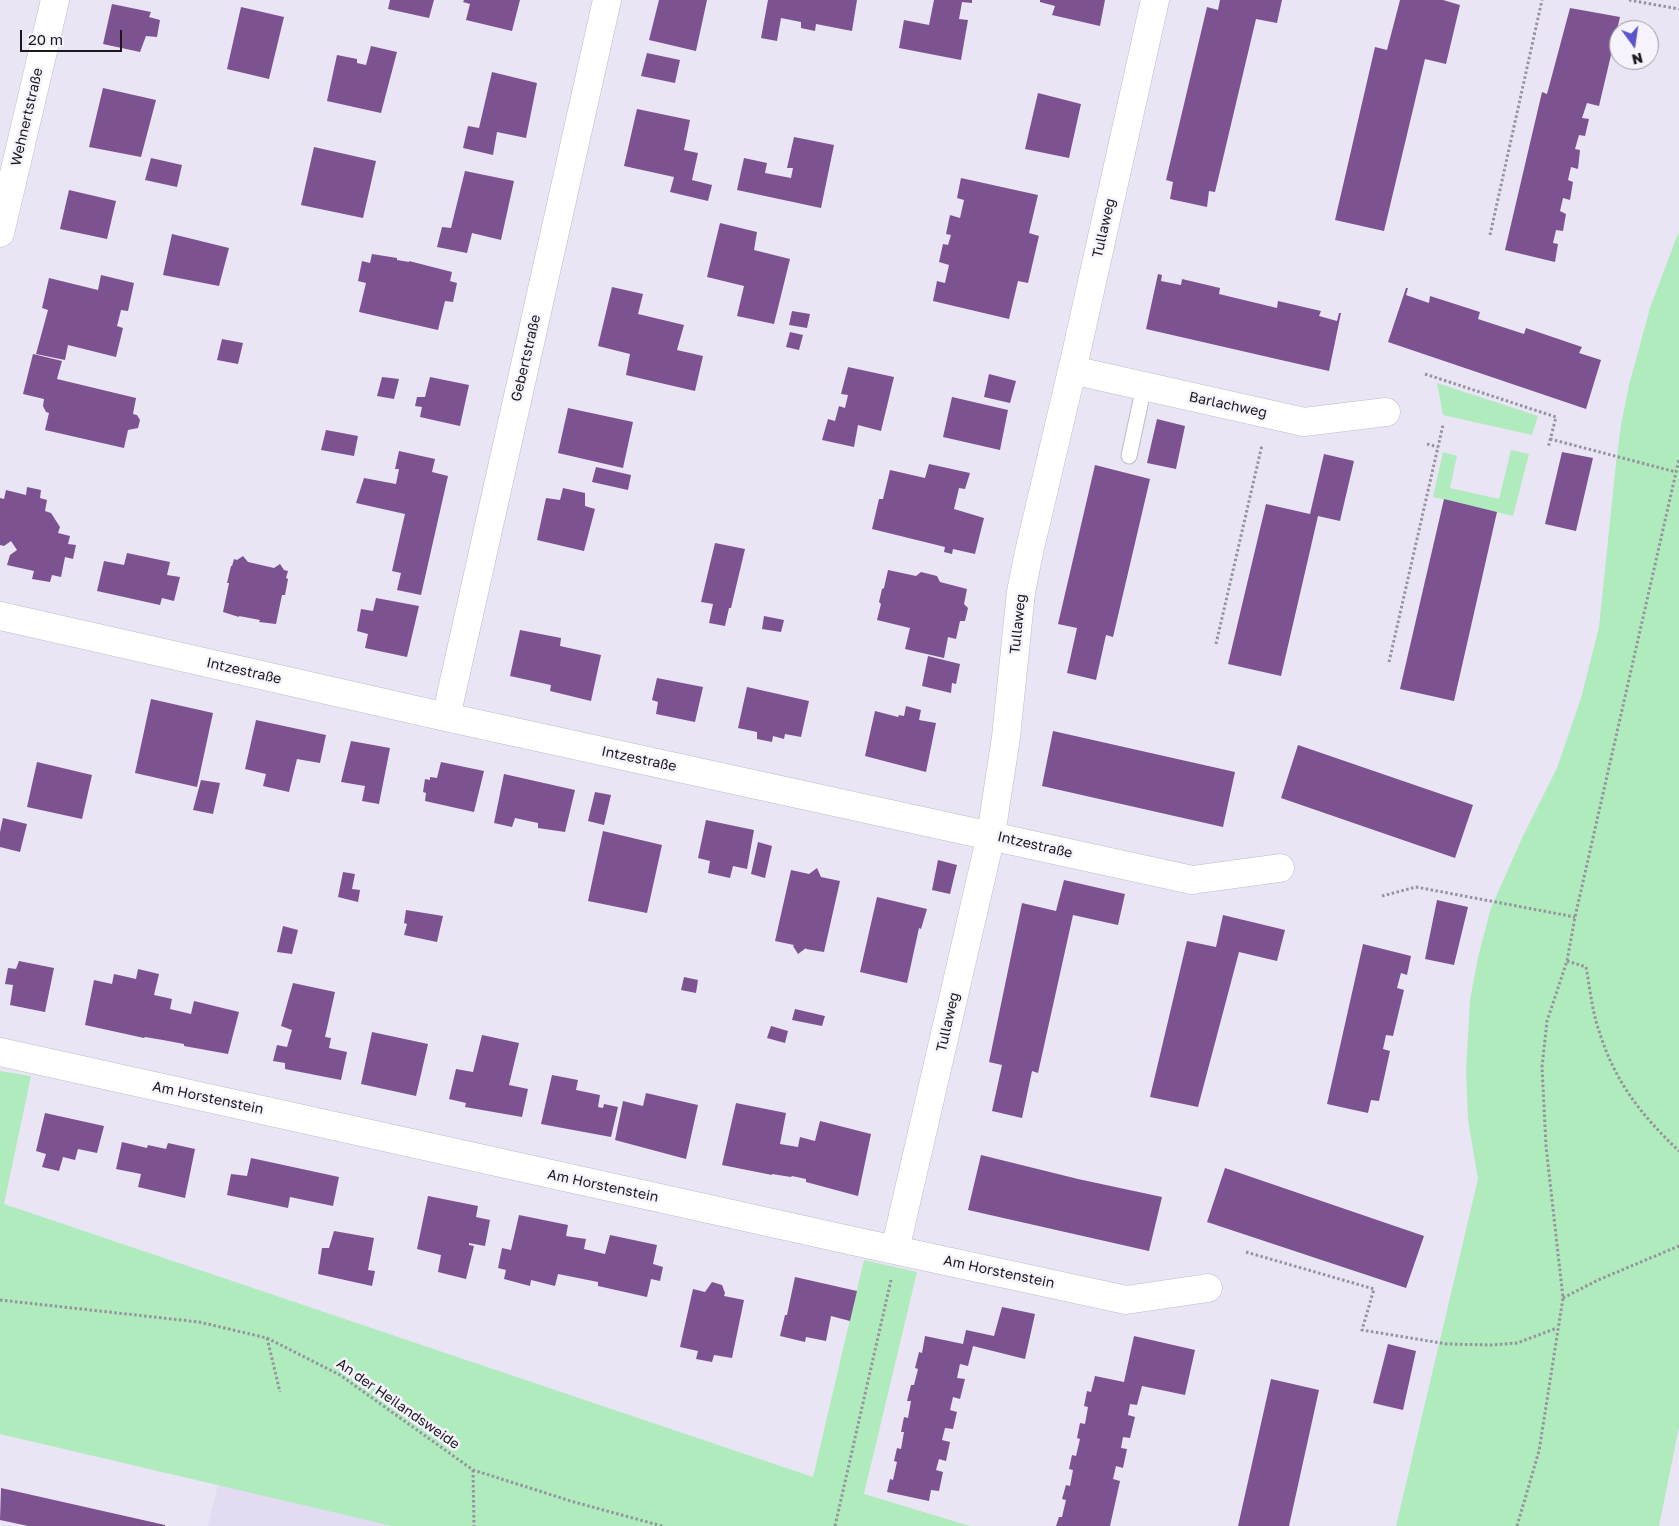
<!DOCTYPE html>
<meta charset="utf-8">
<style>
body{margin:0}
#map{position:relative;width:1679px;height:1526px;overflow:hidden;background:#eae5f4;font-family:"Golos Text",sans-serif}
canvas{display:block}
.north{position:absolute;left:1609px;top:20px;width:50px;height:50px;box-sizing:border-box;background:#f6f3fd;border:1px solid #9e9ba3;border-radius:50%;rotate:166deg;font-size:14px;font-weight:700;line-height:20px;text-align:center;color:#1a181d}
.north::after{content:'';display:block;margin:auto;width:18px;height:22px;background:#5a53cb;clip-path:polygon(50% 0,100% 100%,50% 72%,0 100%)}
.scale{position:absolute;left:20px;top:30px;width:102px;height:22px;box-sizing:border-box;border:2px solid #1a181d;border-top:0;padding-left:6px;font-size:15px;line-height:18px;white-space:nowrap;color:#1a181d;-webkit-text-stroke:4px #f6f3fd;paint-order:stroke}
</style>
<div id="map">
<canvas width="1679" height="1526"></canvas>
<div class="north">N</div>
<div class="scale">20 m</div>
</div>
<script>
const c = document.querySelector('canvas').getContext('2d');
c.lineJoin = 'round';
function paint(path, color) { c.fillStyle = color; c.fill(path, 'evenodd'); }
function stroke(path, color, width, dash) { c.strokeStyle = color; c.lineWidth = width; c.lineCap = dash ? 'butt' : 'round'; c.setLineDash(dash || []); c.stroke(path); }
function write(font, color, halo, rows, align = 'center') {
  c.font = font + ' "Golos Text",sans-serif'; c.lineWidth = 5; c.setLineDash([]); c.textBaseline = 'middle'; c.strokeStyle = halo; c.fillStyle = color; for (const [text, x, y, turn = 0] of rows) {
    c.save(); c.translate(x, y); c.rotate((+turn || 0) * Math.PI / 180); c.textAlign = isNaN(turn) ? turn : align; if (halo) c.strokeText(text, 0, 0); c.fillText(text, 0, 0); c.restore();
  }
}
paint(new Path2D(`
 M218 1484 392 1526H208Z`), '#e3dbf2');
paint(new Path2D(`
 M1679 231V1427L1659 1526H1396L1478 1179 1468 1120 1466 1071 1470 1000 1478 957 1491 908 1522 838 1557 768 1581 698 1599 627 1616 463 1621 425 1629 385 1650 308Z
 M1437 383 1538 416 1532 435 1443 415Z
 M1511 450 1529 454 1513 516 1433 497 1443 452 1457 456 1450 488 1499 499Z
 M0 1071 31 1076 4 1204 813 1477 864 1260 917 1272 864 1494 970 1526H392L0 1434Z`), '#afebbd');
paint(new Path2D(`
 M390 0H434L429 18 388 9Z
 M464 0H520L512 31 466 20 470 4 463 2Z
 M659 0H707L696 51 649 40Z
 M768 0H857L852 31 816 24 815 31 801 28V22L781 18 777 41 761 38Z
 M934 0H972V3L962 2 959 19 968 20 961 60 899 48 904 20 929 25Z
 M1040 0H1105L1100 26 1052 15 1055 6 1040 2Z
 M1220 0H1282L1277 23 1256 19 1215 192 1209 191 1207 207 1170 199 1173 182 1166 180 1207 7 1218 10Z
 M1400 0H1443L1460 5 1446 64 1425 59 1384 231 1335 220 1375 47 1387 50Z
 M112 4 151 12 149 17 160 20 157 37 146 36 140 52 103 44Z
 M241 7 284 17 269 79 227 69Z
 M1570 8 1620 17 1599 106 1587 103 1582 118 1589 119 1585 136 1579 135 1575 149 1580 150 1578 169 1571 167 1568 180 1573 182 1570 200 1563 198 1560 211 1566 214 1563 231 1556 230 1553 243 1558 244 1555 262 1505 250 1542 92 1547 94Z
 M371 46 397 52 381 113 327 101 337 55 357 59V63L366 65Z
 M647 53 680 60 675 83 641 76Z
 M492 72 537 83 526 138 497 132 493 155 463 148 468 126 479 128Z
 M103 88 156 100 141 157 89 147Z
 M1038 93 1081 104 1069 158 1025 149Z
 M637 109 690 120 684 150 698 153 692 180 712 185 708 201 670 192 674 177 624 166Z
 M794 137 834 145 821 208 737 190 744 158 767 163 765 173 791 178 793 168H787Z
 M314 147 376 161 363 218 301 205Z
 M151 158 182 165 177 187 145 180Z
 M465 171 514 181 501 240 472 233 467 253 437 247 442 227 451 228Z
 M961 178 1038 195 1029 233 1039 236 1028 283 1018 281 1009 319 933 301 937 281 945 283 949 265 939 262 943 244 948 245 951 235 946 234 950 215 960 218 964 200 957 198Z
 M69 190 116 201 107 239 60 229Z
 M720 223 757 232 754 250 790 259 774 324 737 316 744 286 707 277Z
 M172 234 229 248 219 286 163 275Z
 M372 254 397 258V260L409 262V261L452 272 450 281 457 283 453 302 445 301 438 330 359 312 366 283 358 281 362 261 370 263Z
 M1158 274 1162 275 1161 281 1181 285 1182 279 1220 288 1219 294 1277 308 1278 301 1321 311 1319 316 1337 321 1339 313H1341L1329 371 1146 329Z
 M101 275 134 283 128 311 121 310 117 326 123 328 116 357 68 345 65 360 36 354 48 310 42 308 49 278 98 290Z
 M612 287 643 294 638 314 684 325 677 350 703 356 695 391 626 375 630 354 598 346Z
 M1406 288H1408L1406 295 1429 303 1430 296 1480 312 1478 319 1524 334 1526 328 1582 347 1579 353 1601 360 1586 409 1388 342Z
 M792 311 810 314 807 328 789 325Z
 M790 332 803 335 799 350 786 347Z
 M222 339 243 343 238 364 217 360Z
 M33 354 62 361 57 379 136 398 133 414 137 415 140 420 138 428 128 430 124 448 45 430 49 413 46 412 43 406 44 399 23 394Z
 M848 367 894 377 881 431 858 425 854 447 822 440 828 419 835 421 839 406 845 408 848 395 841 394Z
 M989 374 1016 381 1010 403 984 397Z
 M382 377 399 379 394 399 377 396Z
 M430 377 469 385 460 426 420 417 422 407 415 406 417 397H425Z
 M952 397 1008 410 1000 450 943 437Z
 M568 408 633 422 623 468 558 453Z
 M1157 419 1185 426 1176 469 1147 463Z
 M326 430 358 436 354 456 321 450Z
 M399 451 435 459 432 472 448 476 421 595 397 590 401 573 392 571 405 514 356 503 364 478 396 484 399 469H395Z
 M1562 452 1593 458 1576 531 1545 524Z
 M1324 454 1354 461 1340 521 1318 516 1281 676 1228 664 1266 504 1310 514Z
 M929 464 970 473 965 489 959 488 954 509 984 518 975 554 953 549 952 554 944 552 945 547 872 529 879 499H883L890 470 925 478Z
 M1095 465 1150 479 1113 637 1106 635 1096 680 1067 673 1077 628 1058 624Z
 M596 467 631 475 628 490 592 482Z
 M27 487 41 490 40 498 47 500 45 511 51 513 60 527 58 533 70 536 68 544 76 545 73 559 65 557 61 577 52 575 50 582 32 579 34 571 7 565 10 555 17 550 11 541 4 546 0 545V498L4 499 6 490 26 495Z
 M563 488 585 493V506L595 509 584 551 537 540 546 498 560 500Z
 M1444 499 1497 512 1454 701 1400 689Z
 M715 543 745 549 731 608H729L725 626 709 623 713 604 701 602Z
 M127 553 170 562 167 575 180 577 174 601 162 598 160 605 97 591 104 561 124 565Z
 M243 556 248 562 274 568 280 564 284 570 288 571 286 578 288 579 285 595H282L276 624 259 622 260 620 239 616V617L223 612 229 583H227L231 566H232L234 559 237 560Z
 M888 570 916 576 921 572 937 576 940 582 967 589 964 604 968 608 965 621H960L956 639 948 637 944 658 905 649 910 628 877 620 881 604 879 602 882 589 884 588Z
 M376 598 419 606 407 657 365 648 368 634 357 631 361 609 373 611Z
 M764 616 784 620 781 632 762 629Z
 M520 630 561 638 560 646 601 655 591 701 550 691 551 685 510 676Z
 M928 656 960 664 956 684 952 683 951 693 922 686Z
 M657 678 703 687 695 722 656 714 658 702 652 700Z
 M747 687 809 701 801 737 785 734 784 739 773 736 772 742 757 739V732L738 728Z
 M151 699 213 713 197 787 135 773Z
 M906 706 921 710 919 720 936 723 926 772 865 756 875 711 898 717 899 715 904 716Z
 M256 720 326 735 320 763 297 759 289 792 263 786 266 774 245 769Z
 M1053 731 1235 772 1223 827 1042 786Z
 M351 741 390 748 379 804 362 801 365 786 341 782Z
 M1298 745 1473 805 1455 858 1281 798Z
 M37 762 92 775 82 819 27 807Z
 M441 762 484 771 474 812 425 801 426 793 423 792 425 779 430 780V777L437 778Z
 M504 774 575 790 565 832 538 828V823L515 818 512 827 494 823Z
 M201 780 220 783 213 814 193 810Z
 M595 792 611 795 604 825 588 821Z
 M3 818 27 824 20 852 0 847V832Z
 M706 820 754 830 747 869 733 866 730 878 708 873 710 861 698 858Z
 M603 831 662 845 647 913 588 901Z
 M758 842 772 846 765 878 751 874Z
 M938 860 957 865 950 894 932 890Z
 M817 868 821 877 840 881 824 952 806 949V948L798 954 793 946 794 945 775 941 791 870 809 874Z
 M343 872 355 874 352 889 360 890 358 902 338 897Z
 M1064 880 1125 894 1118 925 1073 915 1038 1073 1032 1071 1022 1118 992 1111 1002 1065 989 1062 1022 903 1056 911Z
 M877 897 927 909 921 929 919 928 907 983 860 972Z
 M1437 900 1468 907 1454 965 1425 959Z
 M406 910 443 916 437 942 404 935 407 924 404 923Z
 M1223 915 1285 930 1277 961 1239 952 1198 1107 1150 1097 1187 941 1216 947Z
 M283 926 298 930 292 954 277 952Z
 M1363 944 1411 956 1407 975 1401 973 1397 988 1404 990 1393 1036 1386 1035 1383 1049 1390 1051 1379 1101 1371 1100 1368 1113 1327 1104Z
 M19 961 54 968 45 1012 10 1005 13 985 5 984 8 968 16 969Z
 M138 969 159 974 154 995 172 999 170 1009 191 1014 194 1001 239 1012 228 1054 184 1046V1044L163 1040 145 1037 144 1038 85 1025 94 980 112 984 114 974 136 979Z
 M684 977 698 980 696 993 681 990Z
 M293 983 335 992 325 1037 331 1038 329 1048 347 1052 341 1080 285 1069V1063L273 1061 277 1045 287 1047 292 1030 281 1026Z
 M795 1009 825 1016 822 1026 792 1020Z
 M771 1026 788 1031 785 1043 767 1038Z
 M372 1032 428 1044 416 1096 361 1084Z
 M482 1035 519 1043 509 1085 528 1089 522 1117 465 1107 466 1103 449 1099 456 1069 473 1072Z
 M552 1075 578 1080 576 1090 600 1095 598 1107 603 1108 604 1104 618 1107 611 1137 541 1124Z
 M646 1093 698 1105 686 1159 615 1140 623 1101 643 1106Z
 M736 1103 786 1113 780 1144 798 1147 800 1137 815 1141 820 1121 871 1134 858 1196 806 1182V1179L792 1176 791 1177 772 1174V1175L722 1165Z
 M45 1113 104 1126 97 1153 78 1149 75 1160 63 1157 59 1171 42 1167 46 1154 36 1151Z
 M122 1142 147 1148 148 1145 166 1149 168 1143 195 1149 185 1198 138 1187 141 1174 116 1169Z
 M981 1155 1078 1179 1162 1197 1149 1251 968 1210Z
 M251 1158 339 1177 333 1206 290 1197 288 1208 227 1195 231 1174 247 1176Z
 M1225 1168 1424 1236 1406 1288 1207 1222Z
 M428 1196 478 1206 476 1217 490 1220 485 1246 469 1243V1245L474 1246 466 1279 438 1272 441 1255 417 1249Z
 M519 1215 568 1225 566 1236 586 1239 584 1249 605 1254 610 1235 657 1245 653 1264 663 1267 660 1281 651 1279 647 1297 598 1286V1282L558 1274 555 1286 531 1280 530 1286 504 1279 506 1270 498 1268 502 1248 511 1250Z
 M334 1231 374 1238 368 1270 375 1271 372 1286 318 1274 322 1248H329Z
 M795 1277 857 1291 850 1321 831 1316 826 1341 806 1337 805 1342 780 1336 785 1315H787Z
 M712 1282 722 1285 725 1293 724 1296 744 1300 732 1358 714 1355 712 1362 696 1359 698 1351 680 1347 693 1289 705 1292Z
 M1002 1307 1035 1314 1025 1359 973 1346 968 1366 960 1364 957 1378 965 1379 960 1399 953 1397 950 1410 957 1412 953 1429 945 1428 942 1440 950 1442 946 1461 939 1459 936 1470 943 1472 939 1491 931 1490 929 1501 887 1492 890 1479 893 1480 897 1462 894 1461 897 1448 901 1449 904 1432H901L904 1417 908 1418 911 1401H907L911 1385H914L918 1369 915 1368 919 1352 922 1353 925 1336 963 1344 966 1330 994 1336Z
 M1134 1336 1195 1350 1185 1395 1142 1386 1137 1405 1130 1404 1128 1415 1135 1417 1130 1438 1123 1437 1121 1448 1127 1449 1123 1468 1116 1466 1113 1479 1120 1481 1110 1526H1056L1059 1517H1062L1066 1500 1062 1499 1066 1485 1070 1486 1073 1470 1069 1469 1072 1455 1076 1456 1080 1439 1077 1438 1080 1423 1085 1424 1088 1407 1084 1406 1087 1391 1091 1392 1095 1376 1124 1382Z
 M1388 1344 1416 1351 1403 1410 1373 1403Z
 M1271 1379 1319 1390 1289 1526H1238Z
 M1 1488 165 1525V1526H28L0 1520Z`), '#7c5390');
const service = new Path2D(`
 M1129 456 1144 386`);
const minor = new Path2D(`
 M0 233 55 0
 M1072 370 1304 422 1386 412
 M0 616 446 717 1192 880 1280 868
 M446 717 607 0
 M0 1052 858 1242 1126 1300 1208 1288
 M895 1250 991 835 1006 737 1021 592 1029 552 1075 358 1155 0`);
stroke(service, '#bfbac9', 17);
stroke(minor, '#bfbac9', 29);
stroke(new Path2D(`
 M1629 0 1679 9
 M1490 235 1542 0
 M1425 374 1556 417 1548 448
 M1550 439 1676 472
 M1427 444 1438 447
 M1216 644 1262 445
 M1389 662 1443 425
 M1382 896 1416 887 1575 917
 M1567 961 1586 967C1590 988 1592 1011 1599 1031 1615 1082 1641 1115 1679 1151
 M1246 1252 1374 1289 1362 1330 1447 1344 1491 1345 1517 1343 1557 1328
 M1563 1298 1598 1280 1679 1246
 M0 1300 199 1322 267 1338 340 1375 473 1470 574 1502 662 1526
 M267 1338 280 1392
 M473 1470 474 1526
 M835 1526 891 1280
 M1517 1526 1539 1451 1563 1298 1546 1146 1542 1067 1547 1021 1567 961 1575 917 1679 459`), '#96939e', 3, [2.5, 2.5]);
stroke(service, '#fff', 15);
stroke(minor, '#fff', 28);
write('14px', '#1a181d', '#f6f3fd', [
 ["Wehnertstraße",27,117,-77],
 ["Tullaweg",1104,228,-77],
 ["Gebertstraße",526,358,-77],
 ["Barlachweg",1228,405,12],
 ["Tullaweg",1018,624,-84],
 ["Intzestraße",244,671,13],
 ["Intzestraße",639,759,12],
 ["Intzestraße",1035,845,13],
 ["Tullaweg",948,1022,-77],
 ["Am Horstenstein",208,1098,12],
 ["Am Horstenstein",603,1186,12],
 ["Am Horstenstein",999,1272,12],
 ["An der Heilandsweide",398,1404,35]
]);
</script>
